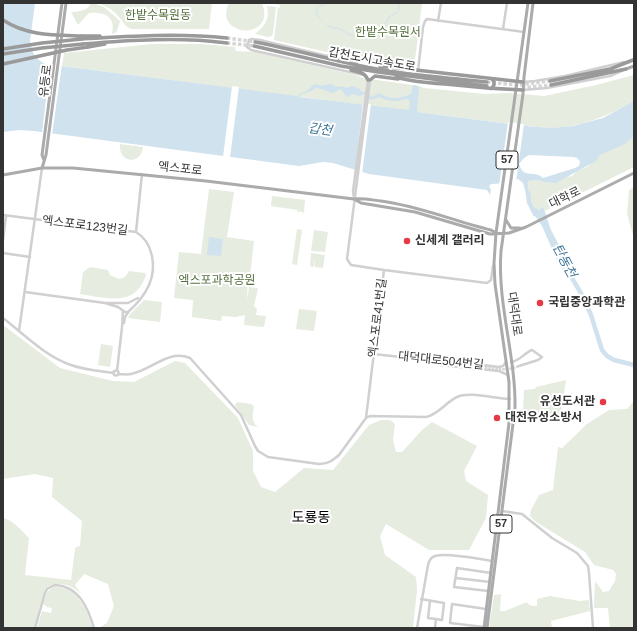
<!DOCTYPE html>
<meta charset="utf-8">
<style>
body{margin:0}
#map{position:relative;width:637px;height:631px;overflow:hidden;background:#fff;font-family:Helvetica,sans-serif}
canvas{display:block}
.frame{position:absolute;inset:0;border:4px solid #333;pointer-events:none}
</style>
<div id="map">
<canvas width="637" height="631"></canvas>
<div class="frame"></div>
</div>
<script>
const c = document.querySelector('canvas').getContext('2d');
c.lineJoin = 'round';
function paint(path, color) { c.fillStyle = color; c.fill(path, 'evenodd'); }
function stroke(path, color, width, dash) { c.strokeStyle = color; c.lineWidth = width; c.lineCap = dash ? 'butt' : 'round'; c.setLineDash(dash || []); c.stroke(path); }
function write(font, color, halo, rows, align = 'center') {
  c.font = font + ' Helvetica,"Noto Sans KR",sans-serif'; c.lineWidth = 4; c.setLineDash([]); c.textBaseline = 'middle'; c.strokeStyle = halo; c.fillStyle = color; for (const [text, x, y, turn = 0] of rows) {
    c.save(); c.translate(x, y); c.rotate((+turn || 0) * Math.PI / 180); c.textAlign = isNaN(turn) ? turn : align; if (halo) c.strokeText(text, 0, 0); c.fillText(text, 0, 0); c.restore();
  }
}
paint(new Path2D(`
 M93 3 104 7 120 21 117 31 115 33 112 34C116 16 104 12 89 13L78 25 71 12C77 12 86 11 90 5L89 4Z
 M98 3H212L209 29H132C125 28 123 21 118 16 112 9 106 6 98 3Z
 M229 3H262C277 42 212 37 229 3Z
 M271 3H422L414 68 357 59 274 40 278 7 280 8V5Z
 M267 6 276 7 273 33 272 36 268 37 255 34C265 26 270 19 267 6Z
 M152 44H202L235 47 236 51 255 52 355 75 363 78 419 86 424 88 485 94 510 93 544 96 596 85 634 75V101C609 115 582 127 553 128 543 128 534 126 525 126L62 66 64 53Z
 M634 136V167L545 211 543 206 539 210 532 208 529 198 528 181 539 180 543 181 572 176 577 171 587 167 600 155 625 143Z
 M120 144 143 147C141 166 118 163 120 144Z
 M634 187V237L633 235 627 214 629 190Z
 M209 189 234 192 227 237 254 241 250 275 248 277 247 300 249 287 258 288 254 306 257 309 256 315 266 316 264 327 244 325 245 315 235 317 222 316 221 321 192 317 193 300 174 298 179 252 201 254Z
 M272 196 305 200 304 213 299 211V212H297V210L271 206Z
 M297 229 302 230 297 265 292 264Z
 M314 230 328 232 325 252 311 251Z
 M311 253 325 255 323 268 315 267V259L314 267 310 266Z
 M90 267 108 270 110 275 119 279 125 277 129 271 145 273 146 275C135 308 107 298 80 294L83 272Z
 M144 300 162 302 160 322 128 318 131 313Z
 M299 309 317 311 314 331 296 329Z
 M3 325 60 368 113 381 134 382 175 361 185 363 238 418 253 451V471L261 487 275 492 304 468 333 470 369 425 381 420H390L395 424 393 440 396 452H402L422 430 432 422 477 446 464 471 466 481 488 495 486 518 469 550H429L386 524 380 536 385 555 416 577 417 590 413 628H99L107 623 114 606 108 584 84 574 75 585 81 594C71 584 57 580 45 589L34 628H3V518C13 520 22 531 29 538L25 575 71 580 75 549 76 547 80 546 82 521 52 497 53 478 35 474 3 479Z
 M101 344 113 346 110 367 98 365Z
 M566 380 560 419 531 415 523 412 524 390 535 389 536 387Z
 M634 401V628H610L608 608H594L595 581 603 592 609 591 615 581 616 574 613 570 594 565 585 552 536 522 530 516 531 510 539 495 553 490 558 447 562 448 587 424 609 410 627 409Z
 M237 402 251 404 254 406C253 414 250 421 258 427L249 425 235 405Z
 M54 587C77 585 87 610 93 628H37L42 611 51 613 52 608 47 607 43 604 47 592Z
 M501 594 500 611H505L527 602 528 604 532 606H537V599L550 596 580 601 589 600 590 611 551 621 552 628H489L494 595Z`), '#e6ecdf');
paint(new Path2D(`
 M3 3H35L30 41 33 53 39 60 45 64 297 96 301 93 307 91 314 84 322 86 331 84 336 87 342 86 347 88 352 86 360 89 362 92H366L372 97 379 93C391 100 398 99 411 94L413 85 419 86 417 112 525 126 552 128 573 126 603 118 634 101V136L625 144 600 155 596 161 556 183 544 182 539 180 528 181 529 198H527L523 183 518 179 509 183 491 184 489 186 491 190 490 195 487 190 369 174 333 163 323 162 299 166 34 131 19 130 3 132ZM315 88C321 88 326 91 332 93L341 89 347 97 353 94 359 96 364 94 370 100 379 97C390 102 395 102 406 99L410 101 409 110 299 97 301 94 309 92ZM529 155 573 157 577 158 580 161 579 166 575 168 543 178C533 169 524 180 519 164L524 158Z
 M543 206 551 230 561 249V252H562L563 255 562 258 568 264 571 273H566L559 265 542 226 530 209 535 208 539 210Z
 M209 237 223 239 221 256 207 255Z`), '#cfe2ee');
paint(new Path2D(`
 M50 62 62 64 52 135 42 134Z
 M232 86 239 87 230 158 223 157Z
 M363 103 371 104 362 174 354 171 355 170Z
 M508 122 524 124 516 182 499 186Z`), '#fff');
stroke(new Path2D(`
 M398 10 400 3
 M322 20 316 14 318 6 324 5 326 3
 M327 25C332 29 335 27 340 29 345 31 348 35 353 36
 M378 30 383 28 389 17 398 12`), '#cfe2ee', 1);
stroke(new Path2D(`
 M528 193 529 202 535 214
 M566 268 582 295 591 315 602 350 607 356 614 360 634 365`), '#cfe2ee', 4.5);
stroke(new Path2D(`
 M478 366C492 368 506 372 519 366`), '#d6d6d6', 2.5, [2.5, 1]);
stroke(new Path2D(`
 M227 38 255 42
 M227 43 254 46
 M487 82 517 85 550 81
 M522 88 551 85`), '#d6d6d6', 3.5, [3.5, 2]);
stroke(new Path2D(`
 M438 21 441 3
 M503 29 507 3
 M357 63 260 40 252 39 249 40 247 47 251 50 363 75
 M418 71 423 27 425 21 427 19 524 32
 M523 82 535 81 565 76 624 62
 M523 90 547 88 610 76 624 70
 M354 198 353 191 368 80
 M3 215 136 232
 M136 232 142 174
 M3 240 6 216
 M3 253 30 257
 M384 270 487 283 491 280 493 266
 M25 292 105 303H128L138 298
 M105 303 118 307 125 312H128C136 305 145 294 149 285 157 267 153 242 136 232
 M3 318C25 335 45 356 71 365 84 370 100 371 114 373
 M124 323 125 317 129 311
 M19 331 42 168
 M374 354 435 361 441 360 499 367 503 366 506 362
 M435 362 440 365 499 371 508 375
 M437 362 478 366
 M511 362C520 361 524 353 532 350L542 357 538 360 519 366
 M113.5 373a2.5 2.5 0 1 1 5 0a2.5 2.5 0 1 1-5 0Z
 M117 371 122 327 123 311
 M118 374C123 374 127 375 131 374 152 370 168 349 190 358L241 415 255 446 258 451 268 457 319 464C328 464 332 461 339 455L366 418 370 416 426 417C439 414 446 402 457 397 470 391 495 399 510 399
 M366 418 384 270 351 265 347 259 370 80
 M502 511 522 514 552 538 577 553 588 566 589 573 593 628
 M456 578 490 582
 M488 591 454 587 457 568 491 573
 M421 599 444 603 442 620 436 619 435 628
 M430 601 428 618 436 619
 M484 627 450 623 452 604 486 609
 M35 628 45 593 47 589 55 585C79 586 88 608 94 628
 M417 628 428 565C429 561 431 557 435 556 446 552 479 559 492 561`), '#d0d0d0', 2.5);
stroke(new Path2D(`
 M626 69 634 66
 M44 160 42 155 62 3
 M42 168 46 155 66 3
 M3 175 42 168H73L206 181 354 199C363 198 372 200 381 201 419 206 454 221 491 230L496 233
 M354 199 361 203 415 212 490 234 509 233 526 227 634 173
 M506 220 511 228H520
 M484 628 509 423V382L495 284 494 263 496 233 528 3
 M487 628 515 408C516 356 497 304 501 251L523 94 524 77 533 3`), '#ababab', 3);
stroke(new Path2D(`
 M82 36H100
 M82 39C131 36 178 33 227 38
 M255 42C286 48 317 56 348 63 393 74 441 77 487 82
 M83 44C131 40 179 37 227 43
 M254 46 341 66 378 72 487 86
 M88 47 105 44
 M380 66 523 82
 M351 70C358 72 365 72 368 80
 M396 77C412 82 429 83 445 84 471 87 497 89 523 90
 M370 80 375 76 398 79
 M550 81 610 69 633 60
 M551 85 626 69
 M491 89 494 85V82L492 79`), '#9a9a9a', 3.5);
stroke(new Path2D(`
 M3 20C27 36 54 35 82 36
 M3 49 42 43 82 39
 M3 54 42 48 83 44
 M3 64 67 50 88 47`), '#9a9a9a', 3.5);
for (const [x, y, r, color] of [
 [407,241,4,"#e63946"],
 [540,303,4,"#e63946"],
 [603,402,4,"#e63946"],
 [497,418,4,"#e63946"]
]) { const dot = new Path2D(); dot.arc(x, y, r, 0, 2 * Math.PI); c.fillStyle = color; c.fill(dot); stroke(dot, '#fff', 1.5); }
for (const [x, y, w] of [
 [507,160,22],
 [501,524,22]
]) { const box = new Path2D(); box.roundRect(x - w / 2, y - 9, w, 18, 3); c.fillStyle = '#fff'; c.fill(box); stroke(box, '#333', 1); }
write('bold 11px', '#333', null, [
 ["57",507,160],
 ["57",501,524]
]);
write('12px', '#56703f', '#fff', [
 ["한밭수목원동",158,16],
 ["한밭수목원서",388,33],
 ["엑스포과학공원",217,281]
]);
write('12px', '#333', '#fff', [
 ["갑천도시고속도로",372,60,10],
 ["유등로",46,81,-83],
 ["엑스포로",180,169,6],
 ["대학로",565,198,-26],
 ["엑스포로123번길",85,226,7],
 ["대덕대로",514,314,82],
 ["엑스포로41번길",378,318,-83],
 ["대덕대로504번길",441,361,6]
]);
write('bold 12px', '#333', '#fff', [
 ["신세계 갤러리",415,241],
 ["국립중앙과학관",548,303],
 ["유성도서관",595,402,"right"],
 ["대전유성소방서",505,418]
], 'left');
write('italic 13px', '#3f7597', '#fff', [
 ["갑천",320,130,8],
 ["탄동천",564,261,62]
]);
write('14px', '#000', '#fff', [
 ["도룡동",311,518]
]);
</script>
